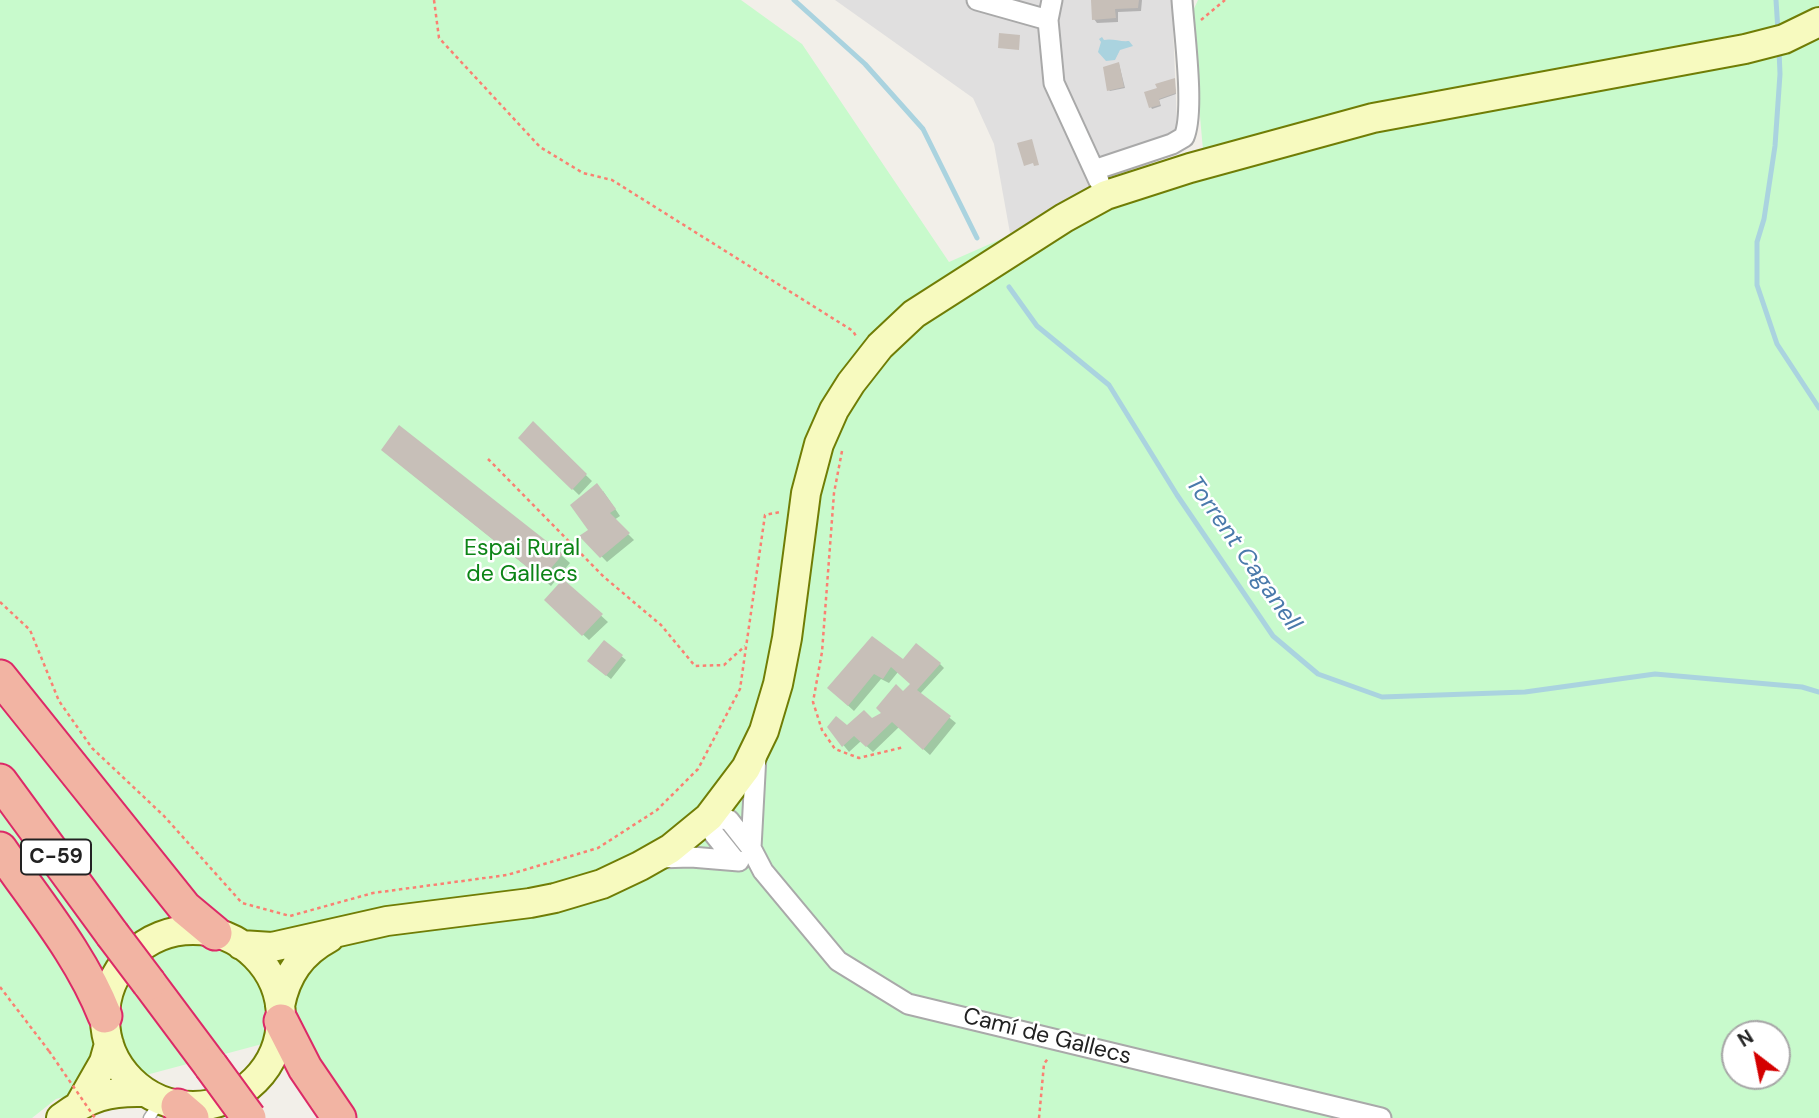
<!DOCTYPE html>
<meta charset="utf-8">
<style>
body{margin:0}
#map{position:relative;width:1819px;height:1118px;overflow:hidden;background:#f2efe9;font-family:"DM Sans",sans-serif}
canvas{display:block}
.north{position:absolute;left:1721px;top:1020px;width:70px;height:70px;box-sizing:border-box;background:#fff;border:2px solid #a7a7a7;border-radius:50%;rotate:328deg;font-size:19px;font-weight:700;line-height:28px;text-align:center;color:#222}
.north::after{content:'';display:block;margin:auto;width:24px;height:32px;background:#d40000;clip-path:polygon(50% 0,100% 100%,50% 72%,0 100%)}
</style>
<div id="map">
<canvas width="1819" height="1118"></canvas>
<div class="north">N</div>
</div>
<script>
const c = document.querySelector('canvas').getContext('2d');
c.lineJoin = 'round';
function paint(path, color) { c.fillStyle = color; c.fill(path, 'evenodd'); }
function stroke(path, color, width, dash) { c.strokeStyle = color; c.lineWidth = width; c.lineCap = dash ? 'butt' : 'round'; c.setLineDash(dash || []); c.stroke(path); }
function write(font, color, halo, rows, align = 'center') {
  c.font = font + ' "DM Sans",sans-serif'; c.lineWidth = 5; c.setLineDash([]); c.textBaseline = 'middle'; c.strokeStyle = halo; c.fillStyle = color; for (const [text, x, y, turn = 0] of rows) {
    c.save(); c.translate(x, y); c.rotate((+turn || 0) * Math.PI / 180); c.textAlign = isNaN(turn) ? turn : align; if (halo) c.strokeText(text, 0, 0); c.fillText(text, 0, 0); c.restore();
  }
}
paint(new Path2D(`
 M835 0H1172L1178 151 1130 173 1110 177 1090 186 1059 211 1010 233 994 144 973 98Z`), '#e0dfdf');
paint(new Path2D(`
 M0 0H741L802 44 949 262 1203 150 1191 15 1198 0H1819V1118H352L296 1035 56 1099 32 1118H0ZM1735 1034H1777V1076H1735Z`), '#c8facc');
paint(new Path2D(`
 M1102 37 1104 40C1112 38 1120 42 1129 41L1133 46 1120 50 1115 60 1106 61 1098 52 1101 42 1099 39Z`), '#aad3df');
paint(new Path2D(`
 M1093 0H1142L1141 11 1118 12V22L1097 23 1094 19Z
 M1119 64 1125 88 1110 91 1109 90Z
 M1174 80 1176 94 1159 100 1161 106 1152 109 1151 107Z
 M533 424 592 481 579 495 520 438Z
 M392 458 561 555 570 563 551 586Z
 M603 491 620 516 614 520 634 540 607 562 582 536 590 530Z
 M563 581 608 622 589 640 546 600Z
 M604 642 626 660 611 679 593 665Z
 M903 662 940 664 944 668 920 694 956 723 930 755 899 727 873 752 861 741 849 752 829 727H847L872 721 884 713 913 684 898 672 889 683 881 679 854 711 829 688Z`), '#0003');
stroke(new Path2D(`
 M794 0 865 64 923 129 977 238
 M1776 0 1778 31
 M1779 50 1780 74 1775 146 1764 219 1757 242V285L1777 344 1819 408
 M1009 287 1037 326 1109 385 1177 495 1273 636 1318 674 1382 697 1525 692 1655 674 1802 687 1819 692`), '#aad3df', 5);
paint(new Path2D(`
 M1091 0H1139L1138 8 1115 9 1116 18 1092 20Z
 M999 33 1020 35 1019 50 998 48Z
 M1119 62 1124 87 1107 91 1103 67Z
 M1175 78 1176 93 1159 99 1160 105 1149 108 1144 92 1157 88 1155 84Z
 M1032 139 1039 165 1034 166 1033 163 1024 166 1017 143Z
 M533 421 587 474 572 490 518 438Z
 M399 425 563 554 542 579 381 450Z
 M597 483 616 509 610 513 630 533 600 558 579 536 588 530 570 505Z
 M563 579 603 614 582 636 544 600Z
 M872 636 903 659 916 643 941 663 917 690 951 716 923 750 892 722 866 747 854 736 842 747 827 727 836 716 847 725 864 710 872 718 881 713 876 708 896 684 903 691 910 684 891 667 883 679 874 674 848 706 827 688Z
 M604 640 623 655 606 676 587 661Z`), '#c7bfb8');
const service = new Path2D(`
 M149 1118 161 1100`);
const minor = new Path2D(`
 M977 0 1048 20
 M1052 0 1048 20 1054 83 1099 181
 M1094 170 1172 144 1184 137C1195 112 1184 31 1182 0
 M751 848 756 755
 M658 858 691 857 739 861
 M734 859 714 834 709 817 729 820 751 848 763 871 838 961 908 1004 1381 1118`);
const secondary = new Path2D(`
 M105 1018a88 88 0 1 1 176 0a88 88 0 1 1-176 0Z
 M241 945 272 947 387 921 530 903 555 898 602 884 640 866 670 849 709 817 746 768 764 731 778 684 787 638 806 493 819 444 834 410 851 383 880 346 914 314 1064 218 1106 195 1190 168 1373 118 1745 49 1784 39 1819 22
 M280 1006C286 975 301 953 329 938
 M80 1104 104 1062 109 1044
 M61 1118C89 1097 109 1091 143 1092`);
const trunk = new Path2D(`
 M0 677 185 908 215 933
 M0 781 112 934
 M0 849C37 903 81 955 105 1016
 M149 983 211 1066
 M281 1021 305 1068 339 1118
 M178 1106 192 1118`);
stroke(service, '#a9a9a9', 13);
stroke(minor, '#a9a9a9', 23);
stroke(secondary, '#707d05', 32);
stroke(trunk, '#dc2a67', 37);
stroke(new Path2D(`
 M434 0 439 38 540 147 583 173 612 180 853 331 857 338
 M1201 20 1225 0
 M842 451 834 493 822 652 813 702 822 730 835 749 859 758 904 747
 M488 459 604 577 661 625 695 666 724 665 745 646
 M0 602 30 630 59 701 92 748 164 816 242 903 290 916 373 893 507 875 598 848 657 810 698 769 740 689 765 515 780 512
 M0 987 49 1051
 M1039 1118 1044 1064 1049 1057`), '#fa8072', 2.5, [3.5, 3.5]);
stroke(service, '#fff', 10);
stroke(minor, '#fff', 19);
stroke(secondary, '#f7fabf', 28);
stroke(trunk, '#f2b4a3', 33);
const trunkBridge = new Path2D(`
 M112 934 149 983
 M211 1066 249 1118`);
stroke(trunkBridge, '#dc2a67', 37, []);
stroke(new Path2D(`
 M49 1051 95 1118`), '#fa8072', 2.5, [3.5, 3.5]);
stroke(trunkBridge, '#f2b4a3', 33);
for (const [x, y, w] of [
 [56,857,70]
]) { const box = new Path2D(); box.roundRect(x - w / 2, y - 17.5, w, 35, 5); c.fillStyle = '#fff'; c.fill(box); stroke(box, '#222', 2); }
write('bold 21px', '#222', null, [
 ["C-59",56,857]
]);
write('23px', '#0c8416', '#fff', [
 ["Espai Rural",522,549],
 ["de Gallecs",522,575]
]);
write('23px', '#222', '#fff', [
 ["Camí de Gallecs",1047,1037,14]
]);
write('italic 24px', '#4a7aab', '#fff', [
 ["Torrent Caganell",1243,554,55]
]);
</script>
